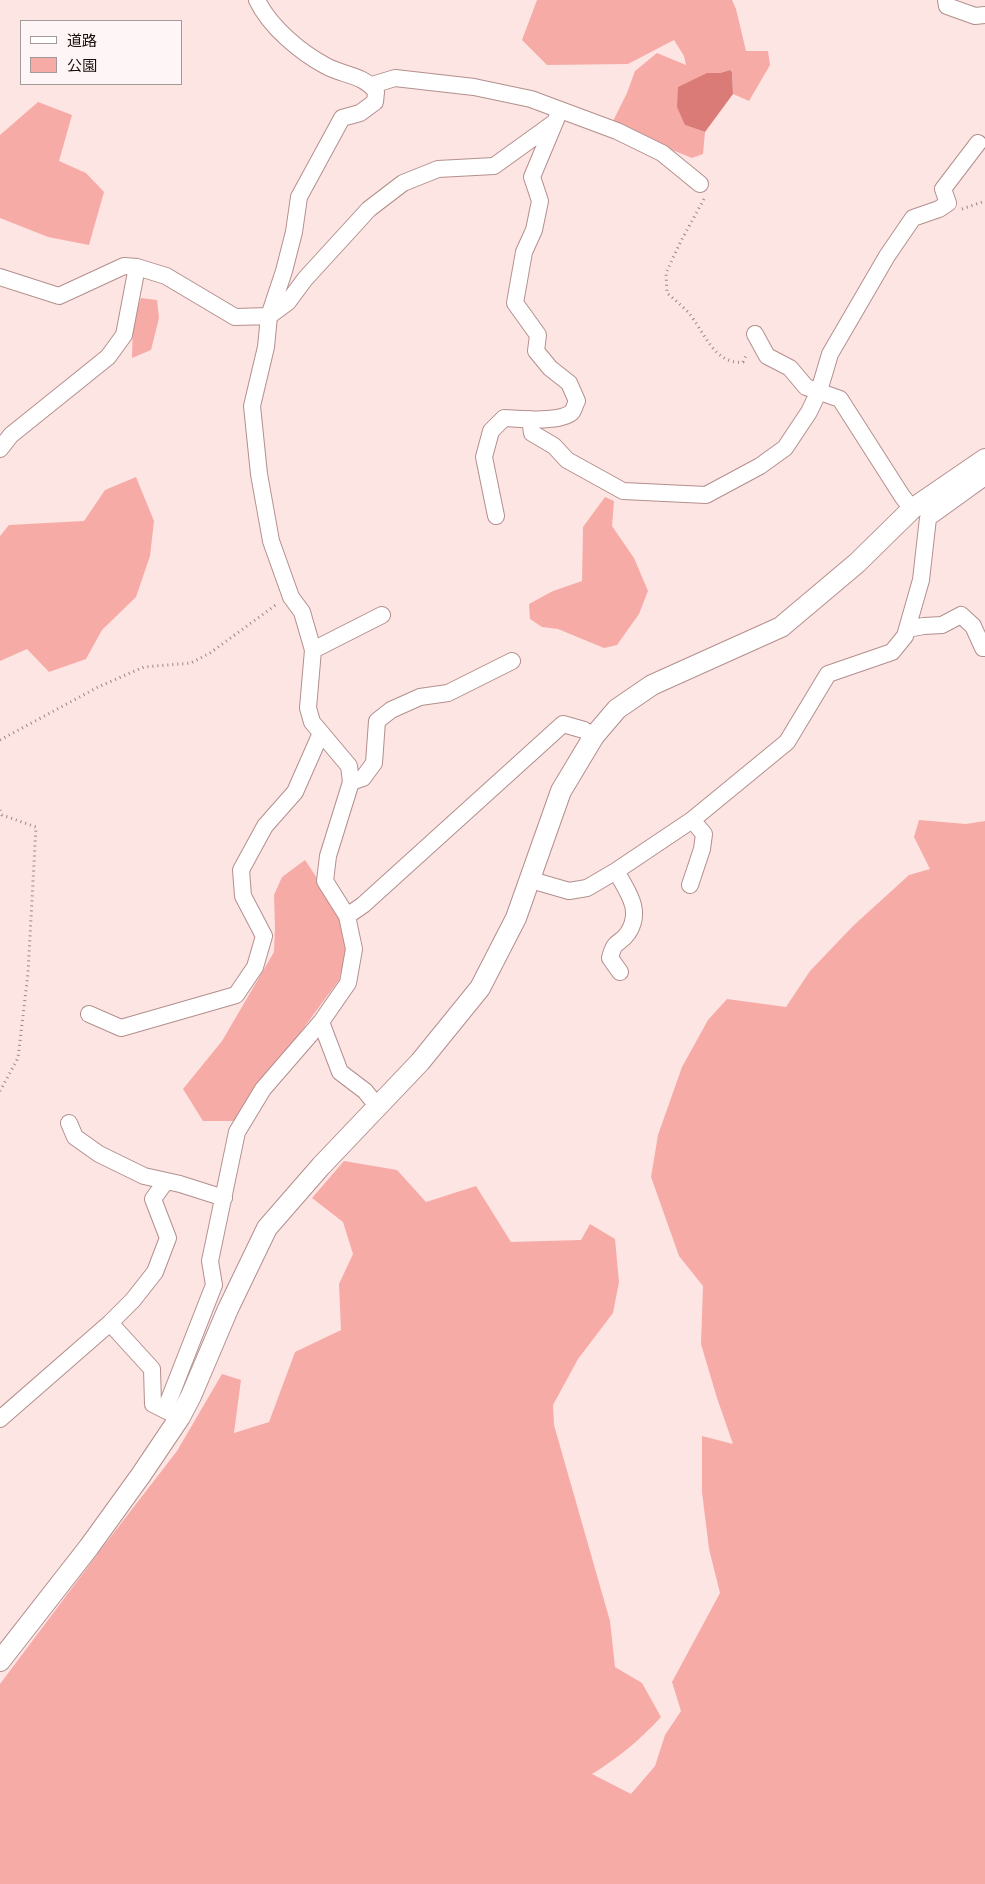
<!DOCTYPE html>
<meta charset="utf-8">
<style>
body{margin:0}
#map{position:relative;width:985px;height:1884px;overflow:hidden;background:#fde5e3;font-family:"Work Sans","Noto Sans JP",sans-serif}
canvas{display:block}
.legend{position:absolute;left:20px;top:20px;width:162px;height:65px;box-sizing:border-box;background:#fef6f6;border:1px solid #a39999;margin:0;padding:6px 9px;list-style:none;font-size:15px;color:#1b0e0d}
.legend li{display:flex;align-items:center;gap:10px;height:25px}
.legend b{width:25px;border:1px solid #a39999}
</style>
<div id="map">
<canvas width="985" height="1884"></canvas>
<ul class="legend">
<li><b style="height:6px;background:#fff"></b>道路</li>
<li><b style="height:14px;background:#f7aba7"></b>公園</li>
</ul>
</div>
<script>
const c = document.querySelector('canvas').getContext('2d');
c.lineJoin = 'round';
function paint(path, color) { c.fillStyle = color; c.fill(path, 'evenodd'); }
function stroke(path, color, width, dash) { c.strokeStyle = color; c.lineWidth = width; c.lineCap = dash ? 'butt' : 'round'; c.setLineDash(dash || []); c.stroke(path); }
paint(new Path2D(`
 M537 0H732L736 9 746 51H768L770 65 749 101 733 94 732 72 730 70 720 73H707L685 125 705 132 703 154 692 158 655 143 612 123 627 93 635 71 657 53 686 65 684 56 674 40 628 64 547 65 522 40Z
 M38 102 72 115 59 161 86 173 104 192 89 245 48 237 0 218V135Z
 M141 298 157 300 159 318 151 350 132 358 133 320Z
 M136 477 154 521 150 556 136 597 102 630 86 659 49 672 27 649 0 661V536L9 525 84 521 105 490Z
 M605 497 614 501 612 526 634 558 648 591 639 614 617 645 604 648 558 629 542 627 530 619 529 604 553 591 582 581 583 527Z
 M919 820 966 824 985 821V1884H0V1684L102 1548 177 1451 222 1374 241 1380 234 1433 269 1422 295 1352 341 1330 339 1284 353 1254 343 1222 312 1198 344 1161 397 1170 426 1202 476 1186 511 1242 581 1240 590 1224 615 1239 619 1282 613 1313 578 1359 553 1405 554 1425 610 1621 615 1667 642 1683 661 1717C640 1740 618 1758 592 1774L631 1794 655 1766 665 1735 681 1711 672 1682 720 1593 709 1549 702 1492V1436L733 1444 717 1398 701 1344 703 1286 679 1256 651 1177 658 1135 682 1067 708 1020 727 999 786 1007 810 971 853 926 909 875 930 869 914 837Z
 M305 860 344 919 346 953 339 980 235 1121H203L183 1089 222 1041 274 952 275 927 274 895 282 877Z`), '#f7aba7');
paint(new Path2D(`
 M730 70 732 72 733 94 705 132 685 125 677 107 678 87 707 73H720Z`), '#da7b78');
const minor = new Path2D(`
 M257 0C270 27 300 52 326 66 342 75 365 75 376 92L375 102 360 113 342 118 299 197 294 232 284 271 269 316 266 347 252 406 259 474 271 541 291 597 302 612 313 650 308 708 312 722 349 766 351 782 328 856 325 881 347 916 363 905 563 724 584 730 594 736
 M946 0 947 6 975 16 985 15
 M372 85 395 78 474 87 531 99 617 131 662 153 700 184
 M0 277 59 296 124 266 137 267 166 276 235 317 269 316 288 302 305 279 369 209 403 183 438 169 494 166 555 122 560 110
 M755 334 767 356 790 368 806 387 840 399 902 496 912 509
 M530 419 532 433 554 446 567 460 623 491 706 495 760 466 785 448 809 412 819 391 830 354 887 256 913 218 939 209 948 203 943 189 978 143
 M0 449 11 435 108 357 124 335 137 267
 M496 516 484 457 491 431 504 418C520 419 560 423 572 412 574 410 575 404 577 401L569 383 550 368 536 351 538 335 515 303 524 252 534 230 540 201 532 177 555 122
 M907 629 924 626 942 625 961 615 973 626 983 648H985
 M313 650 382 615
 M351 782 363 778 374 763 377 721 391 710 420 697 448 693 512 661
 M616 871C627 891 643 910 628 933 619 946 615 938 610 958L620 972
 M531 880 569 891 587 888 616 871 692 820 787 742 828 674 892 652 905 636 921 580 928 518 985 477
 M690 885 702 849 704 834 692 820
 M89 1014 121 1028 236 995 255 967 264 936 243 896 241 870 265 826 295 792 321 733
 M321 1022 340 1072 365 1091 378 1107
 M69 1123 75 1137 99 1154 144 1176 180 1184 224 1198
 M110 1323 152 1369 153 1404 173 1414
 M165 1410 214 1285 210 1261 237 1132 263 1089 321 1022 348 983 354 949 347 916
 M0 1419 110 1323 133 1300 155 1272 168 1238 153 1199 166 1181`);
const tertiary = new Path2D(`
 M0 1661 89 1547 141 1475 180 1417 191 1396 228 1309 267 1228 321 1166 420 1062 480 988 516 918 561 791 594 736 617 709 652 685 781 627 857 563 912 509 985 459`);
stroke(minor, '#b38f8d', 18);
stroke(tertiary, '#b38f8d', 22);
stroke(new Path2D(`
 M704 199 681 241 666 273 667 293C674 299 681 305 688 312 704 331 714 365 743 362L747 353
 M962 209 985 201
 M0 740 98 687 144 667 191 663 210 653 277 604
 M0 810 2 815 36 827 28 973 18 1058 0 1091`), '#9a8785', 3, [1, 4]);
stroke(minor, '#fff', 16);
stroke(tertiary, '#fff', 20);
</script>
